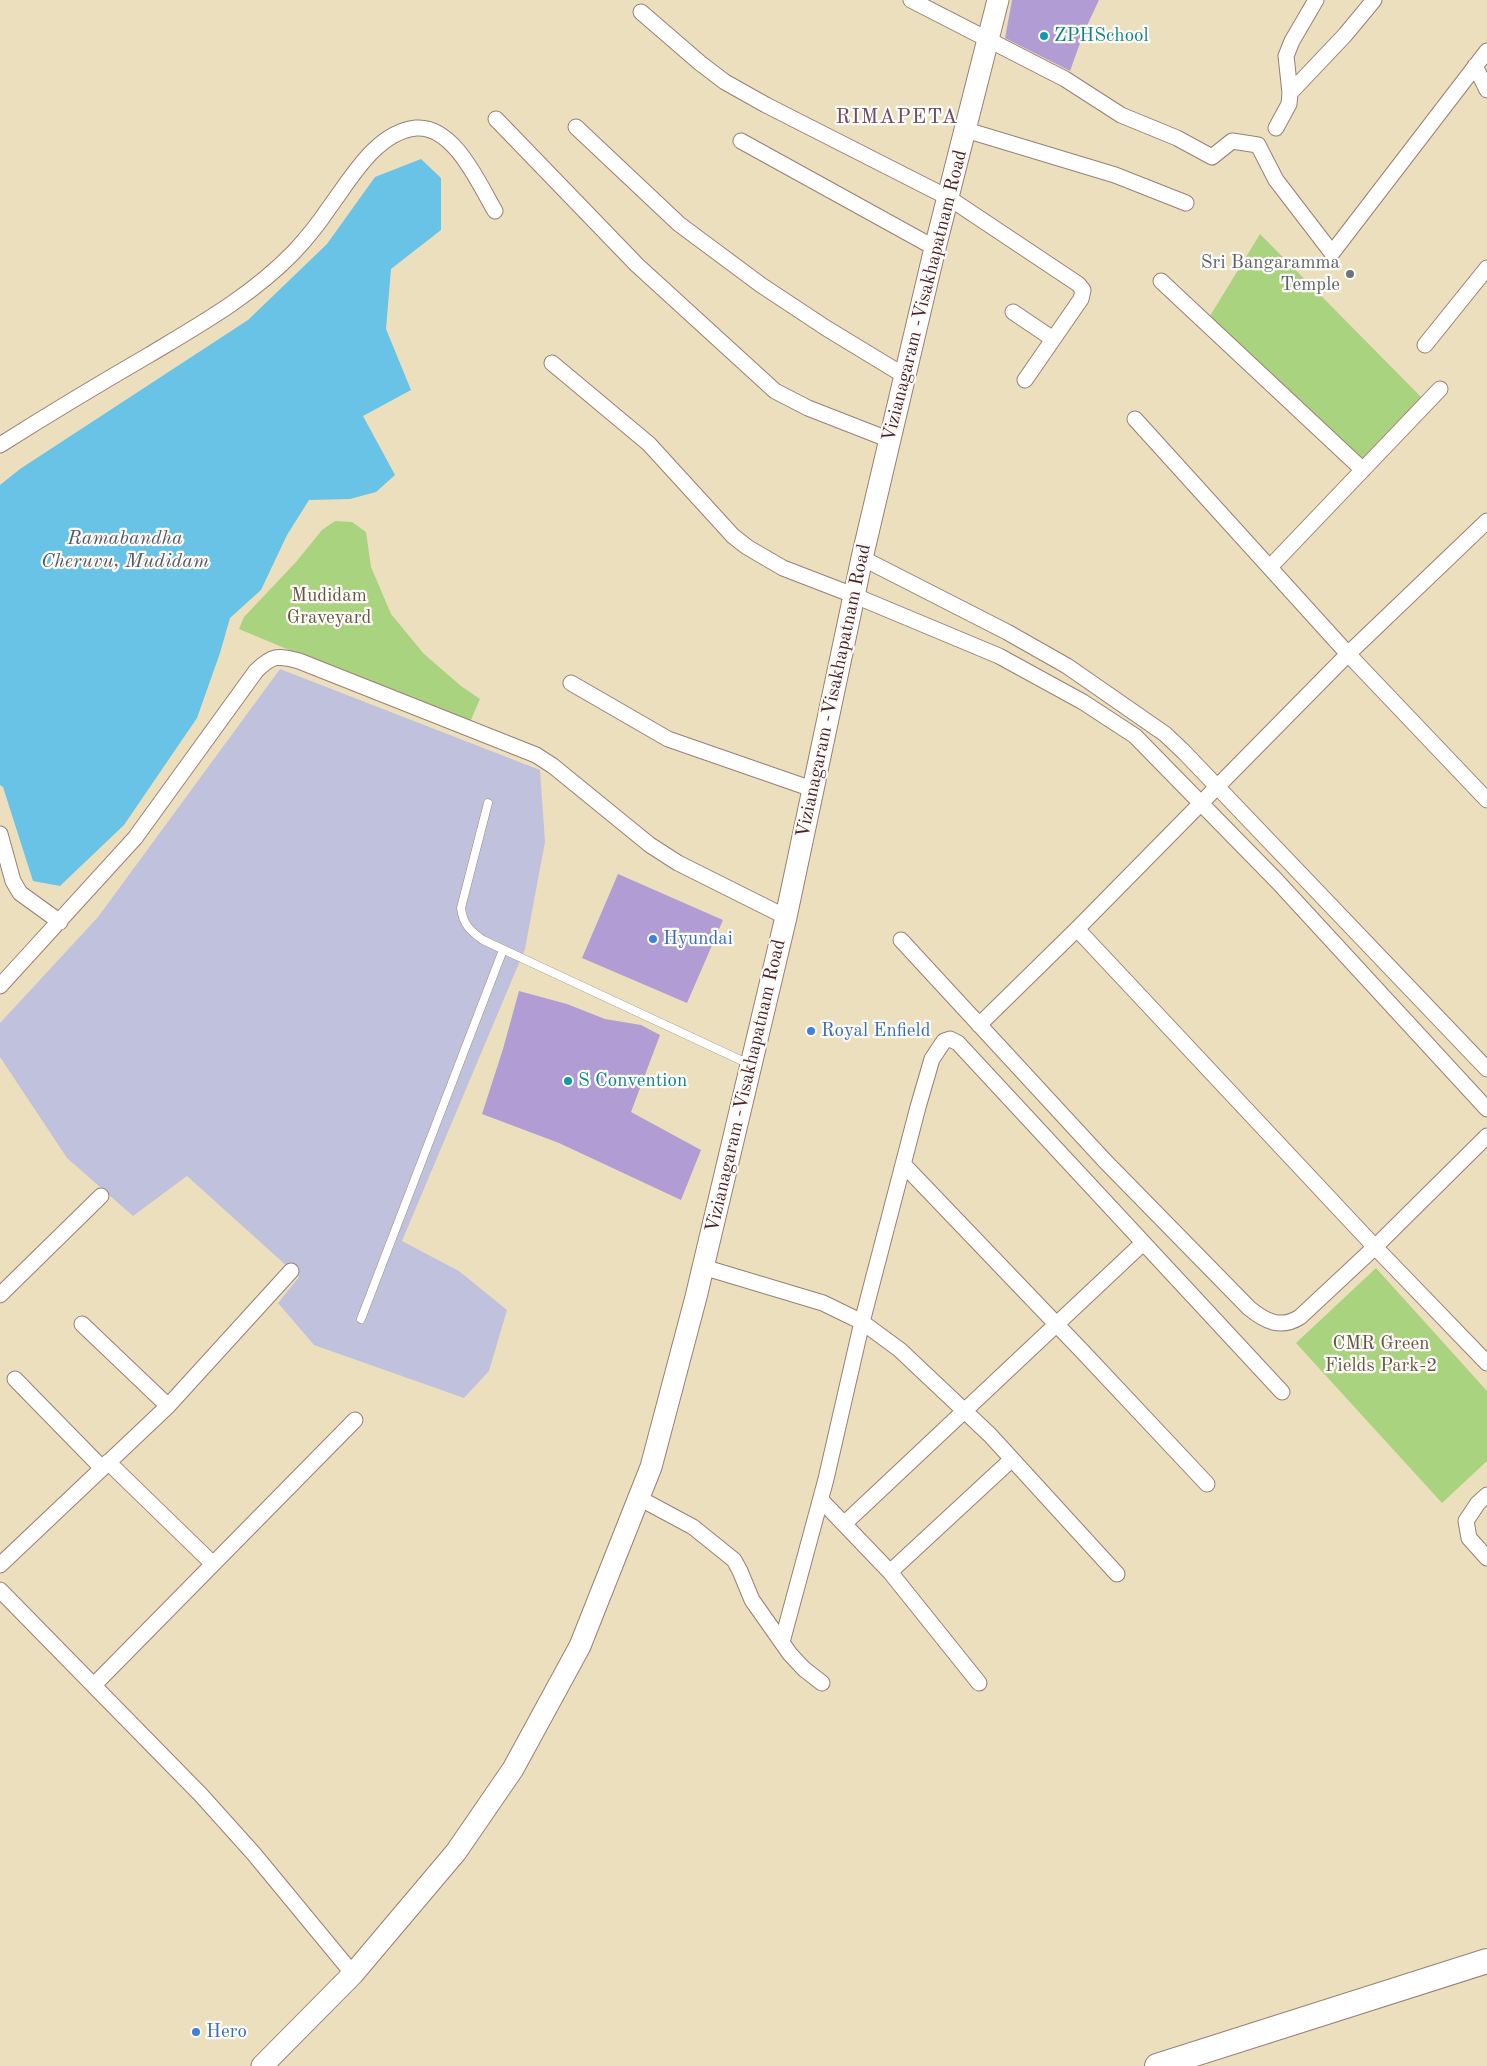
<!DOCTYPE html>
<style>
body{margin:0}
canvas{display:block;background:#ecdfbd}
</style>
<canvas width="1487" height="2066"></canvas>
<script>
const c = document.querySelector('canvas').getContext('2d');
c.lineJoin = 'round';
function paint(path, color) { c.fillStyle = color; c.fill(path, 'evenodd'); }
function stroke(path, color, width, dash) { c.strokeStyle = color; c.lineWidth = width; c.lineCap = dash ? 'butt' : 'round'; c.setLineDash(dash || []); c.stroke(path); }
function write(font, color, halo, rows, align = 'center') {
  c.font = font + ' "Old Standard TT",serif'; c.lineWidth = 4.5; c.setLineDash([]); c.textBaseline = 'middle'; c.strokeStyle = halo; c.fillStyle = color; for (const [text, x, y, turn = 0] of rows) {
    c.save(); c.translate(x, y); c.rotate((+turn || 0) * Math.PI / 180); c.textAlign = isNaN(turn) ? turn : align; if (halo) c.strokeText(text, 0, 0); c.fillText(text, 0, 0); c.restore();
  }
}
paint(new Path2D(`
 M280 669 540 770 545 842 525 949 402 1241 459 1271 507 1310 489 1371 464 1398 314 1345 278 1303 299 1277 187 1176 133 1216 67 1158 0 1057V1023L98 917Z`), '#c0c2dd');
paint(new Path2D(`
 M1260 234 1423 399 1362 463 1210 316Z
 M335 521 352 522 366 532 371 567 391 614 424 654 461 686 480 699 470 722 349 675 239 629 244 617 296 562 322 530Z
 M1376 1268 1487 1391V1461L1442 1503 1296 1343Z`), '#a9d37f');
paint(new Path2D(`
 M421 159 441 178V230L391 269 386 329 411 390 363 416 395 475 376 492 350 499 309 500 287 535 261 590 230 618 220 653 197 718 124 825 60 886 33 881 3 787 0 785V485L20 469 248 320 327 244 375 177Z`), '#68c3e6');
paint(new Path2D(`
 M1012 0H1099L1084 32 1070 71 1005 38Z
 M618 874 723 920 687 1003 582 958Z
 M519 991 567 1004 605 1019 641 1025 660 1035 631 1112 701 1150 681 1200 559 1143 482 1114 503 1049Z`), '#b19dd3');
const lane = new Path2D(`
 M488 803 461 908C463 924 470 931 483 940L749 1064
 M361 1319 503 950`);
const street = new Path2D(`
 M911 0 1065 79 1121 115 1177 138 1212 157 1232 141 1258 145 1276 180 1332 253 1487 51
 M641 12 700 63 725 82 766 105 949 198 1078 284 1083 290 1081 299 1025 380
 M1475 66 1487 90
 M1290 93 1345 35 1374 0
 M496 119 637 265 775 391 808 408 890 440
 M576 127 679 224 761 285 826 328 905 376
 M1276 128 1289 104 1290 93 1286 56 1292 41 1316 0
 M966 130 1115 175 1186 203
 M741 141 935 248
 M1161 281 1363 470
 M1013 312 1053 339
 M1425 345 1487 268
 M552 363 649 444 733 536 747 547 783 568 853 595 999 656 1083 702 1135 736 1277 881 1487 1109
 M1135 419 1348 654 1487 800
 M0 445C49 414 99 384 149 355 201 324 251 296 294 252 306 239 319 223 329 208 350 180 376 132 416 128 454 125 479 184 495 211
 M862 558 1007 632 1067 666 1165 734 1184 752 1487 1069
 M1270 567 1440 389
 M571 683 668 739 812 789
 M0 834 13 881 20 893 60 922
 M1077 929 1375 1247 1487 1363
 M901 940 1105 1161 1249 1308C1266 1322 1281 1329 1300 1317L1375 1247 1487 1136
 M0 986 135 838 256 671C272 655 278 655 299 661L536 755 553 766 650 845 678 863 786 917
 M979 1025 1077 929 1348 654 1487 521
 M903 1164 1083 1352 1207 1484
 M703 1267 823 1303 862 1322 900 1350 990 1435 1117 1574
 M0 1295 101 1196
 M82 1324 168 1406
 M15 1379 102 1468
 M108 1462 213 1564
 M1487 1495 1478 1503 1466 1521 1469 1538 1487 1558
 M639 1498 693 1527 734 1560 740 1571 752 1600 790 1654 804 1669 822 1683
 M821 1500 890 1572 979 1683
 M844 1524 1143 1243
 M0 1565 168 1406 291 1271
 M890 1572 1011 1460
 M0 1590 201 1795 254 1854 353 1974
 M782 1642 826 1479 862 1322 918 1107 932 1059 944 1041 950 1039 958 1043 1282 1392
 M94 1685 355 1420`);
const secondary = new Path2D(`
 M262 2066 353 1974 456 1852 513 1769 580 1646 651 1467 696 1297 786 917 862 558 935 248 998 0`);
const primary = new Path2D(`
 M1157 2066 1487 1961`);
stroke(lane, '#9b7f74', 9);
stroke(street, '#9b7f74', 17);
stroke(secondary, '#9b7f74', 23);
stroke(primary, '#9b7f74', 26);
stroke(lane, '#fff', 8);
stroke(street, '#fff', 15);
stroke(secondary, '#fff', 21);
stroke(primary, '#fff', 24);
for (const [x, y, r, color] of [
 [1044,36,5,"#0f9aa8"],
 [1350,274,5,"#6b7280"],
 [653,939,5,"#3f7fe0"],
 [811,1031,5,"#3f7fe0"],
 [568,1081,5,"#0f9aa8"],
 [196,2032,5,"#3f7fe0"]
]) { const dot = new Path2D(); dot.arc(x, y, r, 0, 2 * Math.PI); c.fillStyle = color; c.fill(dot); stroke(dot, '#fdfcf7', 2); }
write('19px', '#0d838f', '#fdfcf7', [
 ["ZPHSchool",1054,36],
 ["S Convention",578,1081]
], 'left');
write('19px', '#5b616d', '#fdfcf7', [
 ["Sri Bangaramma",1340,263],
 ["Temple",1340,285]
], 'right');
write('19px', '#4a1f2b', '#fdfcf7', [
 ["Vizianagaram -Visakhapatnam Road",925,296,-76],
 ["Vizianagaram -Visakhapatnam Road",834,691,-78],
 ["Vizianagaram -Visakhapatnam Road",746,1086,-77]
]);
write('19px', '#654', '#fdfcf7', [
 ["Mudidam",329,596],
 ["Graveyard",329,618],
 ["CMR Green",1381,1344],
 ["Fields Park-2",1381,1366]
]);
write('19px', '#366cbe', '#fdfcf7', [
 ["Hyundai",663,939],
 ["Royal Enfield",821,1031],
 ["Hero",206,2032]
], 'left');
write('italic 20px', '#54586c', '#fdfcf7', [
 ["Ramabandha",125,539],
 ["Cheruvu, Mudidam",125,562]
]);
c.letterSpacing = '1px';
write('21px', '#6e4b66', '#fdfcf7', [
 ["RIMAPETA",897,117]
]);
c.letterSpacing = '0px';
</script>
